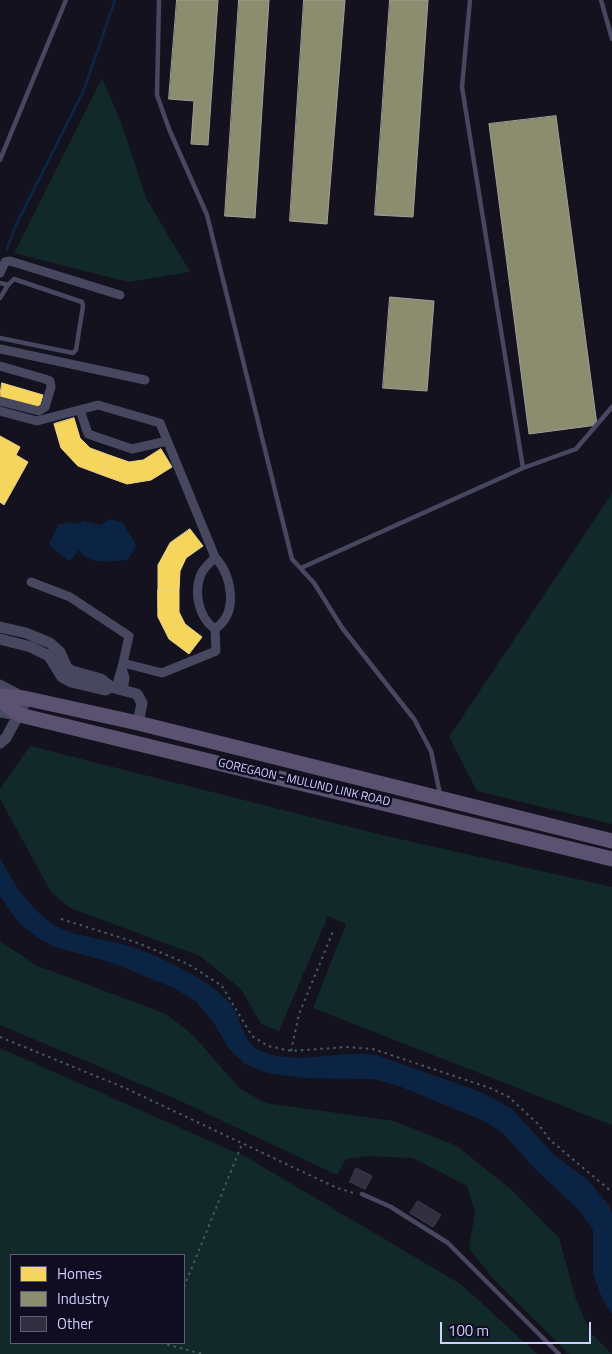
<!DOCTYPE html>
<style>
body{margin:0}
#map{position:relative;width:612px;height:1354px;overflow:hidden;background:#14121e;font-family:"Titillium Web",sans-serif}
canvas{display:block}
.legend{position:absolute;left:10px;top:1254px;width:175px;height:90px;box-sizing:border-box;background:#100d23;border:1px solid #5d5b7b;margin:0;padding:6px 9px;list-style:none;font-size:15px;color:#d1cfff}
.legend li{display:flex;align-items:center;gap:10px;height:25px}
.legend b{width:25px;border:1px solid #5d5b7b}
.scale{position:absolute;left:440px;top:1322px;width:151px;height:22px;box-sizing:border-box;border:2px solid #d1cfff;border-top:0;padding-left:6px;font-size:15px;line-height:18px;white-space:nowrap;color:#d1cfff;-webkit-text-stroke:4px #100d23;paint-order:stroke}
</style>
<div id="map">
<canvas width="612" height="1354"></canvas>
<ul class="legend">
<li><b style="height:14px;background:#f6d55c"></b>Homes</li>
<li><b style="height:14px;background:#8c8c6e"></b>Industry</li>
<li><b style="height:14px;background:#323040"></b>Other</li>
</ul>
<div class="scale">100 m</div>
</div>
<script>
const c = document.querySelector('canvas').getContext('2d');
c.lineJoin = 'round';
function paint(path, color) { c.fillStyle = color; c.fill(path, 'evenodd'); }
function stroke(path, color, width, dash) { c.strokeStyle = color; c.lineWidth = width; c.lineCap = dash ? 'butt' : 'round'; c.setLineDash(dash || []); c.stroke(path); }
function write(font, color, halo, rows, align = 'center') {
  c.font = font + ' "Titillium Web",sans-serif'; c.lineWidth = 5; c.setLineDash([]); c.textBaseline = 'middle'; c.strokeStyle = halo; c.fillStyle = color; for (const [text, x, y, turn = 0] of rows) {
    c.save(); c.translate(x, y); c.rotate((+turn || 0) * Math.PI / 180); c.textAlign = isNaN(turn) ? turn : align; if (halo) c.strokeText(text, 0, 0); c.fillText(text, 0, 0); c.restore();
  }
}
paint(new Path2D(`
 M102 78 121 122 146 198 190 272 128 282 14 253Z
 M612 493V824L477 791 449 737Z
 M30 746 382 835 612 887V1125L313 1008 346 924 328 916 279 1031 261 1024 241 989 200 956 70 908 51 892 0 799V789Z
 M0 941 38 966 166 1014 193 1035 240 1089 266 1103 394 1121 457 1146 513 1191 559 1238 576 1300 591 1333 612 1354H569L495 1281 469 1248 475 1212 467 1186 413 1158 367 1156 346 1159 337 1175 174 1098 0 1025Z
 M0 1048 248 1158 462 1285 537 1354H0ZM11 1255H184V1343H11Z`), '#112928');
paint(new Path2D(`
 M109 519 123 523C127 532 134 537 136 547L127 560C112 561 88 566 79 550L71 560H67L49 544 58 525 70 522 79 524 83 521 101 525Z
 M0 858C13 882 28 907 51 923 73 938 110 939 135 948 158 956 183 968 203 981 214 988 227 998 234 1009 241 1023 245 1046 263 1052 300 1066 338 1049 376 1055L481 1092 512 1109 554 1155 589 1181 609 1206 612 1213V1314L602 1298 593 1273V1230L579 1210 535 1169 503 1133 482 1120 399 1086 373 1079 303 1078 267 1073 245 1064 229 1049 215 1025 197 1002 174 988 110 962 55 947 38 938 19 923 0 896Z`), '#0c2444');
const homes = new Path2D(`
 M2 383 43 395 39 408 0 398Z
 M74 418 80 438 90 448 109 455 102 475 78 466 61 448 54 424Z
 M0 436 20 447 16 455 28 462 4 505 0 502Z
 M161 449 172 467 151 480 127 484 102 475 109 455 129 462 143 460Z
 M190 529 203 546 186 558 180 571 179 591 158 590V565L170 543Z
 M158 590 179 591V612L185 624 202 637 189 654 169 639 158 617Z`);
paint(homes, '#f6d55c');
stroke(homes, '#ebd38d', 1);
const industry = new Path2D(`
 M177 0H218L208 145 191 144 194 101 169 99Z
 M239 0H269L255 218 225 216Z
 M304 0H345L327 224 290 221Z
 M390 0H428L413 217 375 215Z
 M556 116 597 425 529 434 489 124Z
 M390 297 434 301 427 391 383 388Z`);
paint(industry, '#8c8c6e');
stroke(industry, '#a1a09a', 1);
stroke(new Path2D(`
 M7 249 15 227 84 90 115 0`), '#0c2444', 3);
const building = new Path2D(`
 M356 1168 372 1176 365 1189 350 1182Z
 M418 1201 441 1215 433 1227 410 1213Z`);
paint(building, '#323040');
stroke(building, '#3e3c51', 1);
stroke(new Path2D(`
 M61 919 138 943 188 964 222 986 252 1036 268 1046 291 1051 346 1047 373 1049 490 1088 509 1097 538 1124 550 1140 612 1192
 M0 1037 125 1088 337 1188 354 1193
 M291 1051 299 1014 334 929
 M184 1287 242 1144
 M161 1343 203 1354`), '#485865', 2, [2.5, 4]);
stroke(new Path2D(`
 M159 0 157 95 169 129 207 215 292 559 314 583 343 629 414 719 431 751 440 794
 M470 0 462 87 523 468
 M601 0 612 39
 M0 160 66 0
 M0 283 8 285 14 279 82 302 83 306 76 350 73 353 0 338
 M0 298 8 285
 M301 568 523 468 576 449 612 407
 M362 1194 391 1207 448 1243 559 1354`), '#47475f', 4.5);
stroke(new Path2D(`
 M0 273 5 262 10 261 120 295
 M0 349 145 380
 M0 366 45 379 50 381 51 387 45 407 39 411 0 401
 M80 410 88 434 132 449 167 441
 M0 411 37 421 98 405 160 423 215 557C232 576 239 613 215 629
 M31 582 70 597 129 636 123 663
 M122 668 125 678 123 690
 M116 688 123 663 162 673 216 651 215 629C198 617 193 591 202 572 205 567 211 562 215 557`), '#47475f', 9);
stroke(new Path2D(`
 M0 627 26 633 50 643 60 652 67 668 72 671 101 679 111 687 137 694 142 703 138 723
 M0 639 31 647 49 656 62 677 71 682 105 690 111 687
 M0 685 21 696
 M0 712 18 715
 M0 743 6 738 27 699`), '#47475f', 11);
stroke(new Path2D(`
 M0 696 24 698 138 723 612 841
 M0 700 20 715 612 859`), '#5b5170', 15);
write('12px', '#d1cfff', '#100d23', [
 ["GOREGAON - MULUND LINK ROAD",304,783,13]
]);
</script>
